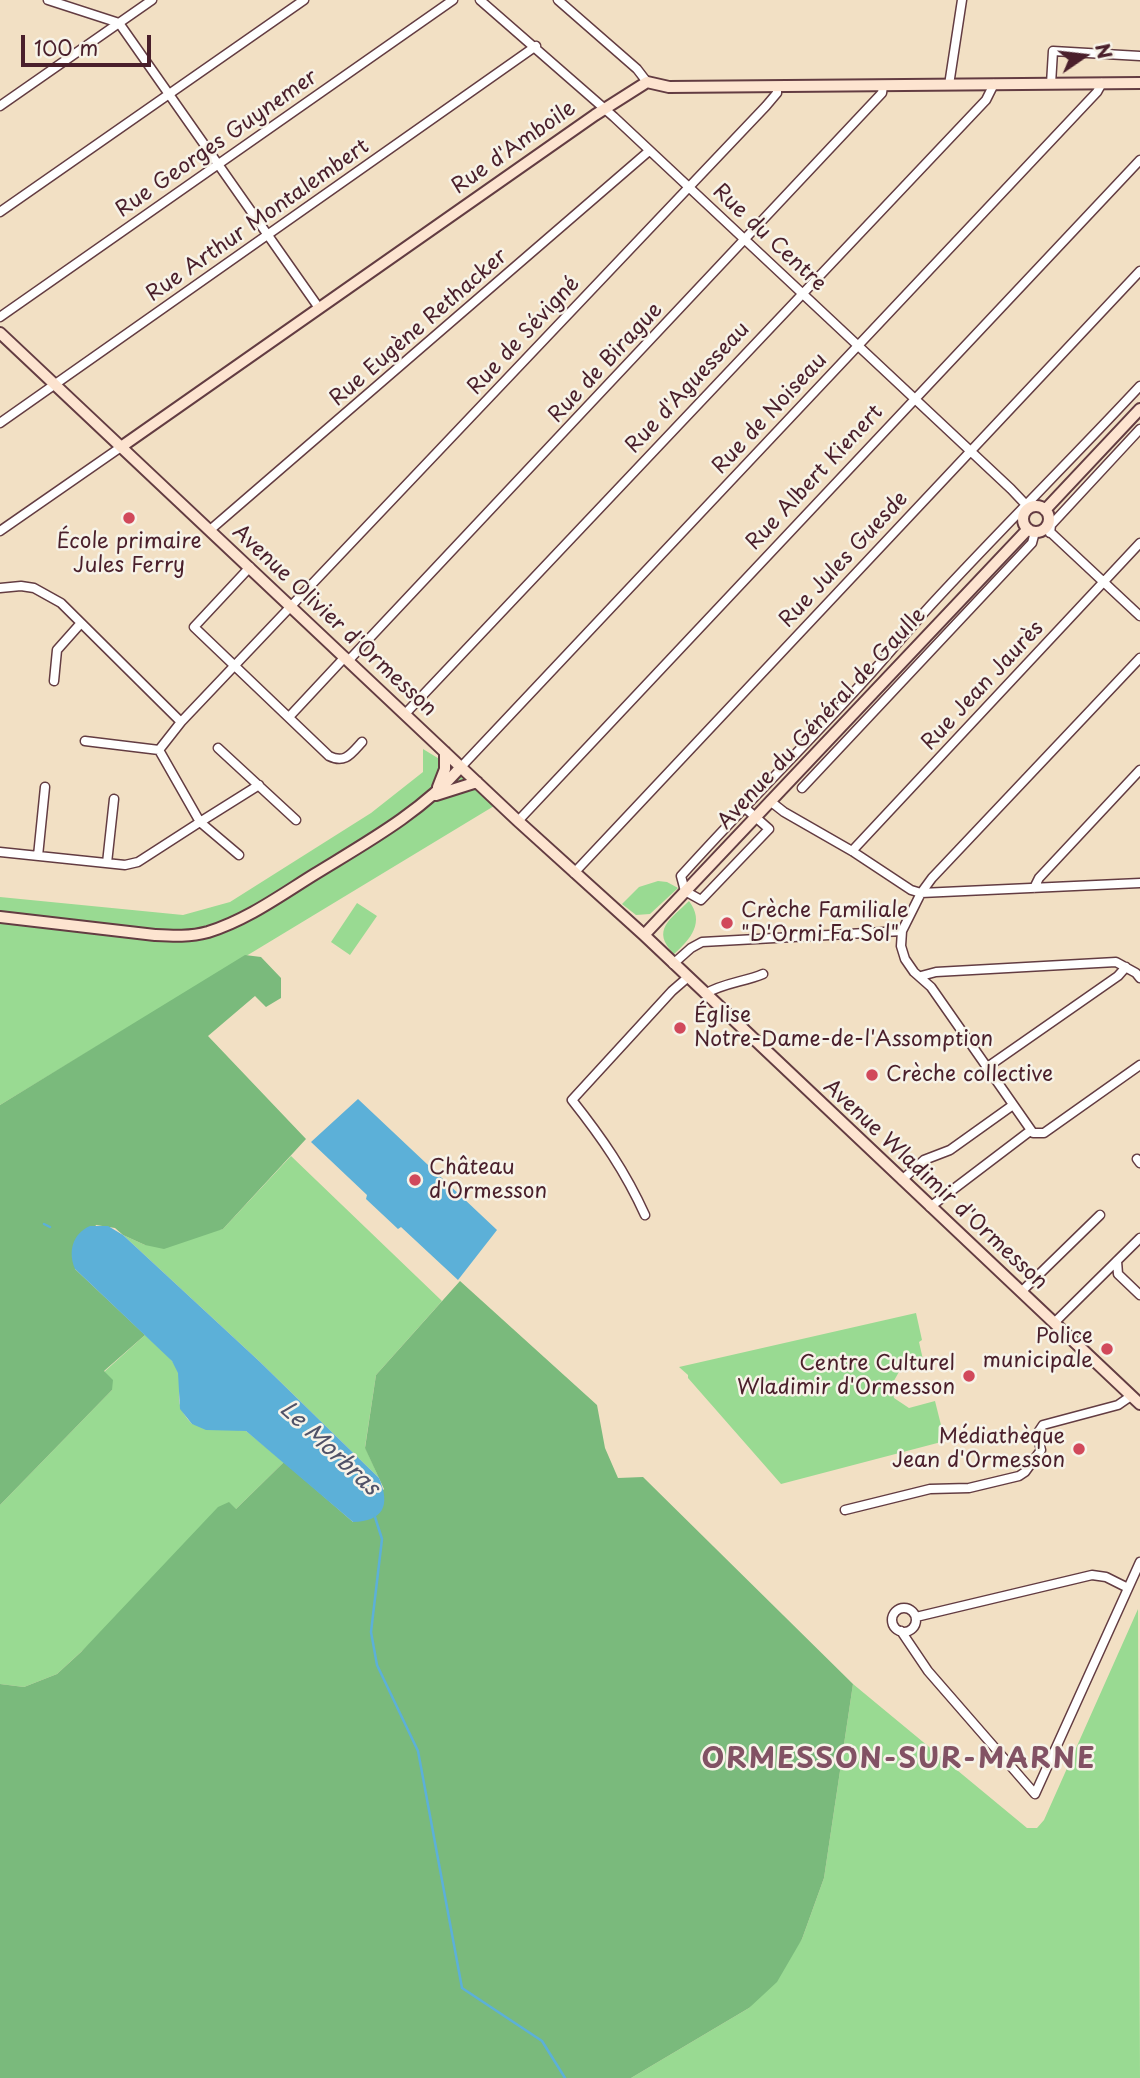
<!DOCTYPE html>
<meta charset="utf-8">
<style>
body{margin:0}
#map{position:relative;width:1140px;height:2078px;overflow:hidden;background:#f2e0c4;font-family:"Playpen Sans",sans-serif}
canvas{display:block}
.north{position:absolute;left:1049px;top:21px;width:70px;height:70px;-webkit-text-stroke:5px #f7f3e8;paint-order:stroke;rotate:76deg;font-size:19px;font-weight:700;line-height:28px;text-align:center;color:#4a1f2b}
.north::after{content:'';display:block;margin:auto;width:24px;height:32px;background:#4a1f2b;clip-path:polygon(50% 0,100% 100%,50% 72%,0 100%)}
.scale{position:absolute;left:21px;top:35px;width:130px;height:32px;box-sizing:border-box;border:4px solid #4a1f2b;border-top:0;padding-left:9px;font-size:21px;line-height:24px;white-space:nowrap;color:#4a1f2b;-webkit-text-stroke:5px #f7f3e8;paint-order:stroke}
</style>
<div id="map">
<canvas width="1140" height="2078"></canvas>
<div class="north">N</div>
<div class="scale">100 m</div>
</div>
<script>
const c = document.querySelector('canvas').getContext('2d');
c.lineJoin = 'round';
function paint(path, color) { c.fillStyle = color; c.fill(path, 'evenodd'); }
function stroke(path, color, width, dash) { c.strokeStyle = color; c.lineWidth = width; c.lineCap = dash ? 'butt' : 'round'; c.setLineDash(dash || []); c.stroke(path); }
function write(font, color, halo, rows, align = 'center') {
  c.font = font + ' "Playpen Sans",sans-serif'; c.lineWidth = 5; c.setLineDash([]); c.textBaseline = 'middle'; c.strokeStyle = halo; c.fillStyle = color; for (const [text, x, y, turn = 0] of rows) {
    c.save(); c.translate(x, y); c.rotate((+turn || 0) * Math.PI / 180); c.textAlign = isNaN(turn) ? turn : align; if (halo) c.strokeText(text, 0, 0); c.fillText(text, 0, 0); c.restore();
  }
}
paint(new Path2D(`
 M423 749 477 782 499 803 0 1105V897L183 915 230 902 371 813 423 772Z
 M658 881 667 882 678 888 650 914 636 915 622 904 639 887Z
 M689 901C705 922 691 939 674 954 650 930 671 919 689 901Z
 M357 903 377 916 350 955 331 942Z
 M291 1156 442 1301 376 1375 365 1447 379 1478 259 1361 123 1235 145 1245 223 1229Z
 M916 1313 922 1340 919 1342 924 1364 900 1370 891 1386 894 1398 909 1408 935 1401 945 1441 781 1484 688 1378V1375L679 1367Z
 M145 1335C155 1344 170 1355 176 1367 188 1390 167 1397 192 1424L246 1431 284 1462 236 1509 57 1674 24 1687 0 1684V1505L112 1390 104 1372Z
 M1138 1609 1140 2078H631L749 2008 802 1939 824 1878 853 1684 1027 1828H1037L1044 1820Z`), '#99da92');
paint(new Path2D(`
 M245 955 261 957 281 978V998L266 1007 255 996 208 1036 306 1139 223 1229 164 1249 145 1245 123 1235 115 1228 96 1225 75 1269 145 1335 104 1371 113 1380 112 1390 0 1505V1105Z
 M460 1281 597 1405 605 1448 618 1478 643 1477 853 1684 824 1878 802 1939 777 1982 749 2008 631 2078H0V1684L24 1687 57 1674 81 1652 218 1507 229 1502 236 1509 284 1462 353 1522 384 1489 365 1448 376 1375Z`), '#7aba7c');
paint(new Path2D(`
 M358 1099 497 1230 458 1280 401 1227 398 1229 366 1199 367 1195 311 1142Z
 M90 1226H108L123 1235 259 1361 379 1478C391 1506 383 1521 353 1522L246 1431 206 1430 192 1424 180 1409 178 1373 172 1361 75 1269C68 1252 72 1234 90 1226Z`), '#5cb0d8');
stroke(new Path2D(`
 M44 1224 50 1227
 M375 1517 382 1539 371 1632 377 1665 418 1751 462 1988 542 2041 565 2078`), '#5cb0d8', 2.5);
const street = new Path2D(`
 M48 0 119 23 319 308
 M480 0 614 117 1011 489 1029 508
 M558 0 637 69 647 82
 M1051 84 1053 51 1140 56
 M949 85 962 0
 M0 106 152 0
 M0 212 304 0
 M0 317 453 0
 M0 423 536 46
 M210 530 649 151
 M1048 530 1140 616
 M0 531 121 447
 M1050 533 1051 525 1140 429
 M250 567 194 627 329 756C345 764 351 754 362 742
 M0 588 21 586 34 588 61 603 181 722
 M1140 658 932 878 921 893 902 931 901 946 905 959 914 972 931 987 1033 1133H1044L1140 1065
 M349 660 882 93 883 86
 M54 681 57 650 81 623
 M405 714 986 100 994 84
 M289 717 345 657
 M85 741 159 750
 M218 748 296 820
 M461 767 1097 92 1102 83
 M802 788 1032 543 1035 532
 M770 801 784 812 852 851 911 890 921 893 1140 883
 M744 807 769 829 701 900 685 891 681 876C744 806 811 740 874 670 893 649 911 627 930 606 999 531 1071 460 1140 386
 M518 821 1140 160
 M852 851 1140 543
 M0 852 125 865 138 862 200 822 159 750 181 722 766 106 777 93V86
 M239 855 200 822 259 785
 M38 856 45 787
 M107 863 114 799
 M574 873 1140 271
 M1034 888 1039 878 1140 770
 M673 964 691 948 702 942 902 931
 M921 976 936 972 1116 962 1136 973 1140 978
 M705 994C723 983 744 982 763 974
 M986 1068 1118 976 1126 967
 M1137 1159 1140 1163
 M902 1180 924 1160 950 1150 1013 1105
 M930 1207 1030 1131
 M645 1215C625 1171 602 1138 572 1100L672 991 687 978
 M1117 1261 1118 1274 1140 1295
 M1021 1292 1100 1215
 M1054 1323 1140 1238
 M845 1510 930 1489 969 1488 1019 1476 1025 1472 1041 1450 1037 1434 1043 1425 1118 1405 1131 1396
 M892 1620a12 12 0 1 1 24 0a12 12 0 1 1-24 0Z
 M916 1617 1092 1575 1106 1577 1128 1588
 M901 1631 928 1671 1035 1794 1140 1562`);
const secondary = new Path2D(`
 M0 333 518 821 644 935 1140 1404
 M121 447 595 115 647 82 669 87 1140 83
 M1023 519a13 13 0 1 1 26 0a13 13 0 1 1-26 0Z
 M1045 510 1140 409
 M438 787 445 769V752
 M436 795 477 782
 M0 917 155 935C173 936 190 937 208 932 247 920 281 895 315 874 367 842 420 813 461 767
 M644 935 1028 529`);
stroke(street, '#633c42', 11);
stroke(secondary, '#633c42', 14);
stroke(street, '#fff', 8);
stroke(secondary, '#fde4d0', 10);
for (const [x, y, r, color] of [
 [129,518,7,"#d1495b"],
 [727,923,7,"#d1495b"],
 [680,1028,7,"#d1495b"],
 [872,1075,7,"#d1495b"],
 [415,1180,7,"#d1495b"],
 [1107,1349,7,"#d1495b"],
 [969,1376,7,"#d1495b"],
 [1079,1449,7,"#d1495b"]
]) { const dot = new Path2D(); dot.arc(x, y, r, 0, 2 * Math.PI); c.fillStyle = color; c.fill(dot); stroke(dot, '#f7f3e8', 2.5); }
write('21px', '#4a1f2b', '#f7f3e8', [
 ["Rue Georges Guynemer",217,144,-35],
 ["Rue d'Amboile",514,148,-35],
 ["Rue Arthur Montalembert",258,221,-35],
 ["Rue du Centre",769,238,43],
 ["Rue Eugène Rethacker",419,328,-41],
 ["Rue de Sévigné",524,336,-47],
 ["Rue de Birague",606,363,-47],
 ["Rue d'Aguesseau",688,388,-47],
 ["Rue de Noiseau",770,414,-47],
 ["Rue Albert Kienert",815,478,-47],
 ["Rue Jules Guesde",844,560,-47],
 ["Avenue Olivier d'Ormesson",334,621,43],
 ["Rue Jean Jaurès",983,686,-47],
 ["Avenue du Général de Gaulle",822,719,-47],
 ["Avenue Wladimir d'Ormesson",935,1185,43]
]);
write('21px', '#4a1f2b', '#f7f3e8', [
 ["École primaire",129,542,"center"],
 ["Jules Ferry",129,566,"center"],
 ["Crèche Familiale",741,911],
 ["\"D'Ormi Fa Sol\"",741,935],
 ["Église",694,1016],
 ["Notre-Dame-de-l'Assomption",694,1040],
 ["Crèche collective",886,1075],
 ["Château",429,1168],
 ["d'Ormesson",429,1192],
 ["Police",1093,1337,"right"],
 ["municipale",1093,1361,"right"],
 ["Centre Culturel",955,1364,"right"],
 ["Wladimir d'Ormesson",955,1388,"right"],
 ["Médiathèque",1065,1437,"right"],
 ["Jean d'Ormesson",1065,1461,"right"]
], 'left');
write('italic 23px', '#505268', '#f7f3e8', [
 ["Le Morbras",329,1449,43]
]);
c.letterSpacing = '2px';
write('bold 28px', '#825264', '#f7f3e8', [
 ["ORMESSON-SUR-MARNE",899,1760]
]);
c.letterSpacing = '0px';
</script>
